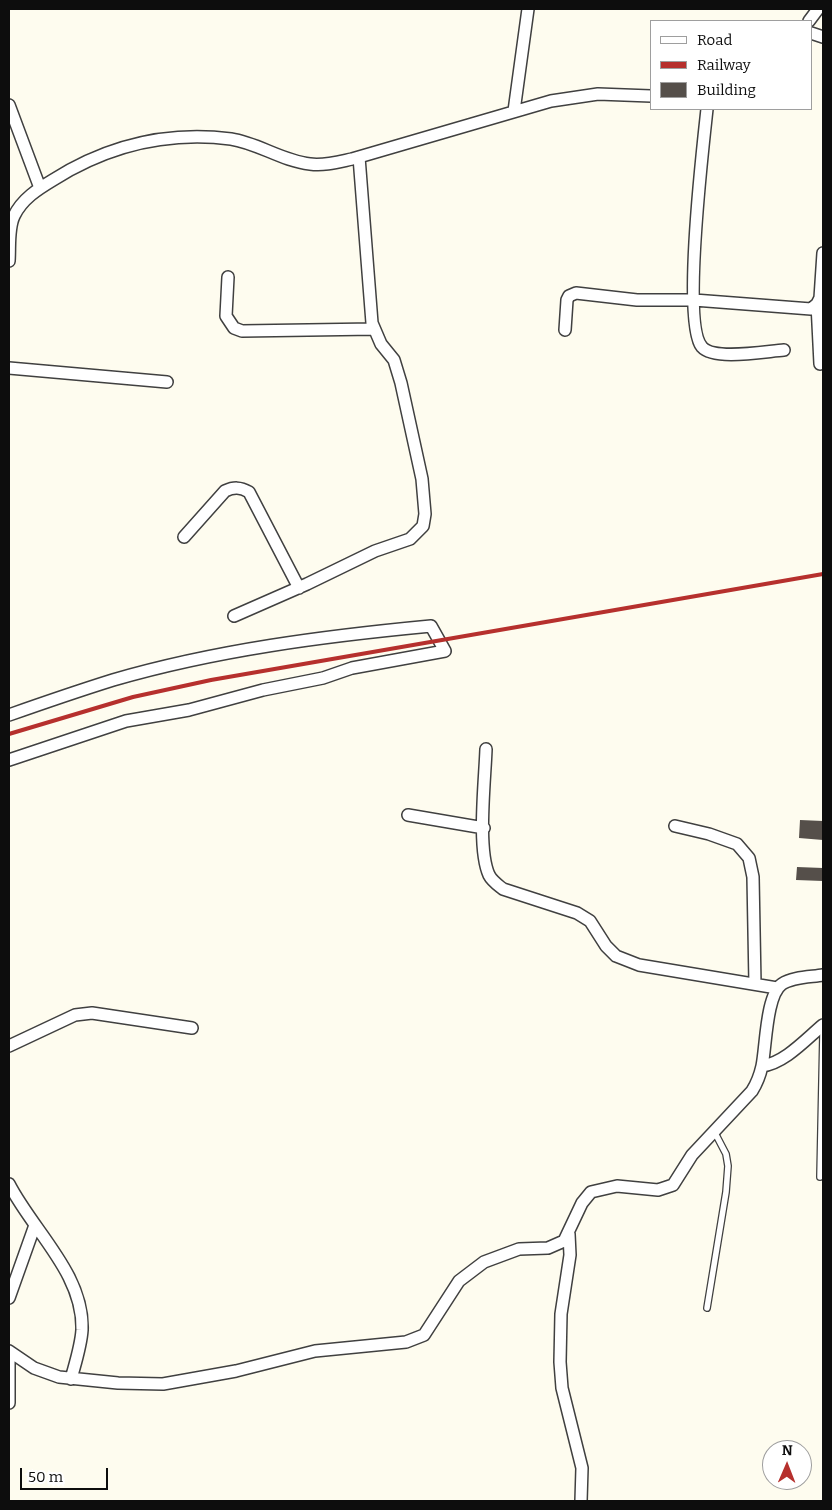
<!DOCTYPE html>
<style>
body{margin:0}
#map{position:relative;width:832px;height:1510px;overflow:hidden;background:#fefcef;font-family:Bitter,serif}
canvas{display:block}
.frame{position:absolute;inset:0;border:10px solid #0d0d0d;pointer-events:none}
.legend{position:absolute;left:650px;top:20px;width:162px;height:90px;box-sizing:border-box;background:#fff;border:1px solid #9e9e9e;margin:0;padding:6px 9px;list-style:none;font-size:15px;color:#0d0d0d}
.legend li{display:flex;align-items:center;gap:10px;height:25px}
.legend b{width:25px;border:1px solid #9e9e9e}
.north{position:absolute;left:762px;top:1440px;width:50px;height:50px;box-sizing:border-box;background:#fff;border:1px solid #9e9e9e;border-radius:50%;rotate:1deg;font-size:14px;font-weight:700;line-height:20px;text-align:center;color:#0d0d0d}
.north::after{content:'';display:block;margin:auto;width:18px;height:22px;background:#b6302d;clip-path:polygon(50% 0,100% 100%,50% 72%,0 100%)}
.scale{position:absolute;left:20px;top:1468px;width:88px;height:22px;box-sizing:border-box;border:2px solid #0d0d0d;border-top:0;padding-left:6px;font-size:15px;line-height:18px;white-space:nowrap;color:#0d0d0d;-webkit-text-stroke:4px #fff;paint-order:stroke}
</style>
<div id="map">
<canvas width="832" height="1510"></canvas>
<div class="frame"></div>
<ul class="legend">
<li><b style="height:6px;background:#fff"></b>Road</li>
<li><b style="height:6px;background:#b6302d"></b>Railway</li>
<li><b style="height:14px;background:#554f4a"></b>Building</li>
</ul>
<div class="north">N</div>
<div class="scale">50 m</div>
</div>
<script>
const c = document.querySelector('canvas').getContext('2d');
c.lineJoin = 'round';
function paint(path, color) { c.fillStyle = color; c.fill(path, 'evenodd'); }
function stroke(path, color, width, dash) { c.strokeStyle = color; c.lineWidth = width; c.lineCap = dash ? 'butt' : 'round'; c.setLineDash(dash || []); c.stroke(path); }
paint(new Path2D(`
 M800 820 823 821V840L799 838Z
 M797 867 823 868V881L796 880Z`), '#554f4a');
const lane = new Path2D(`
 M820 1177 823 1033
 M707 1308 726 1192 728 1166 726 1154 714 1131`);
const street = new Path2D(`
 M809 21 818 9
 M811 33 823 37
 M9 105 40 188
 M707 109C703 146 682 325 702 347 714 361 767 351 784 350
 M514 111 528 9
 M9 261C10 247 8 228 14 216 22 199 38 189 53 180 107 146 167 131 231 139 258 143 282 161 310 164 324 166 338 162 352 159L551 101 598 94 651 96
 M228 277 226 316 234 328 242 331 374 329
 M817 304 820 364
 M565 330 567 300 569 296 576 293 637 300H694L811 309 817 304 820 298 823 253
 M9 368 167 382
 M184 537 225 491C234 487 240 487 249 492L299 588
 M234 616 307 584 375 551 410 539 423 526 425 514 422 479 401 383 394 360 381 344 372 323 359 157
 M9 715C43 703 78 691 113 680 216 650 325 636 431 626L445 651 352 668 323 678 263 690 189 710 126 721 9 760
 M486 749C485 780 477 849 489 875 492 881 498 885 503 889L577 913 590 921 606 946 616 956 639 965 777 988
 M408 815 484 828
 M675 826 709 834 737 844 749 858 753 877 755 984
 M9 1046 75 1015 92 1013 192 1028
 M762 1066C785 1063 806 1039 823 1025
 M9 1184C33 1231 84 1274 82 1330 81 1346 75 1364 71 1379
 M569 1234 570 1255 561 1314 560 1362 562 1388 582 1468 581 1501
 M9 1298 35 1225
 M9 1351 34 1368 59 1377 118 1383 163 1384 236 1371 315 1351 406 1342 424 1335 459 1281 484 1262 519 1249 548 1248 564 1241 582 1203 591 1192 617 1186 658 1190 673 1185 692 1155 752 1091C757 1083 760 1075 762 1066 766 1047 766 995 782 984 792 977 811 977 823 975
 M9 1403V1351`);
stroke(lane, '#404040', 8);
stroke(street, '#404040', 14);
stroke(lane, '#fff', 5.5);
stroke(street, '#fff', 11);
stroke(new Path2D(`
 M9 734 133 697 211 680 823 574`), '#b6302d', 4);
</script>
